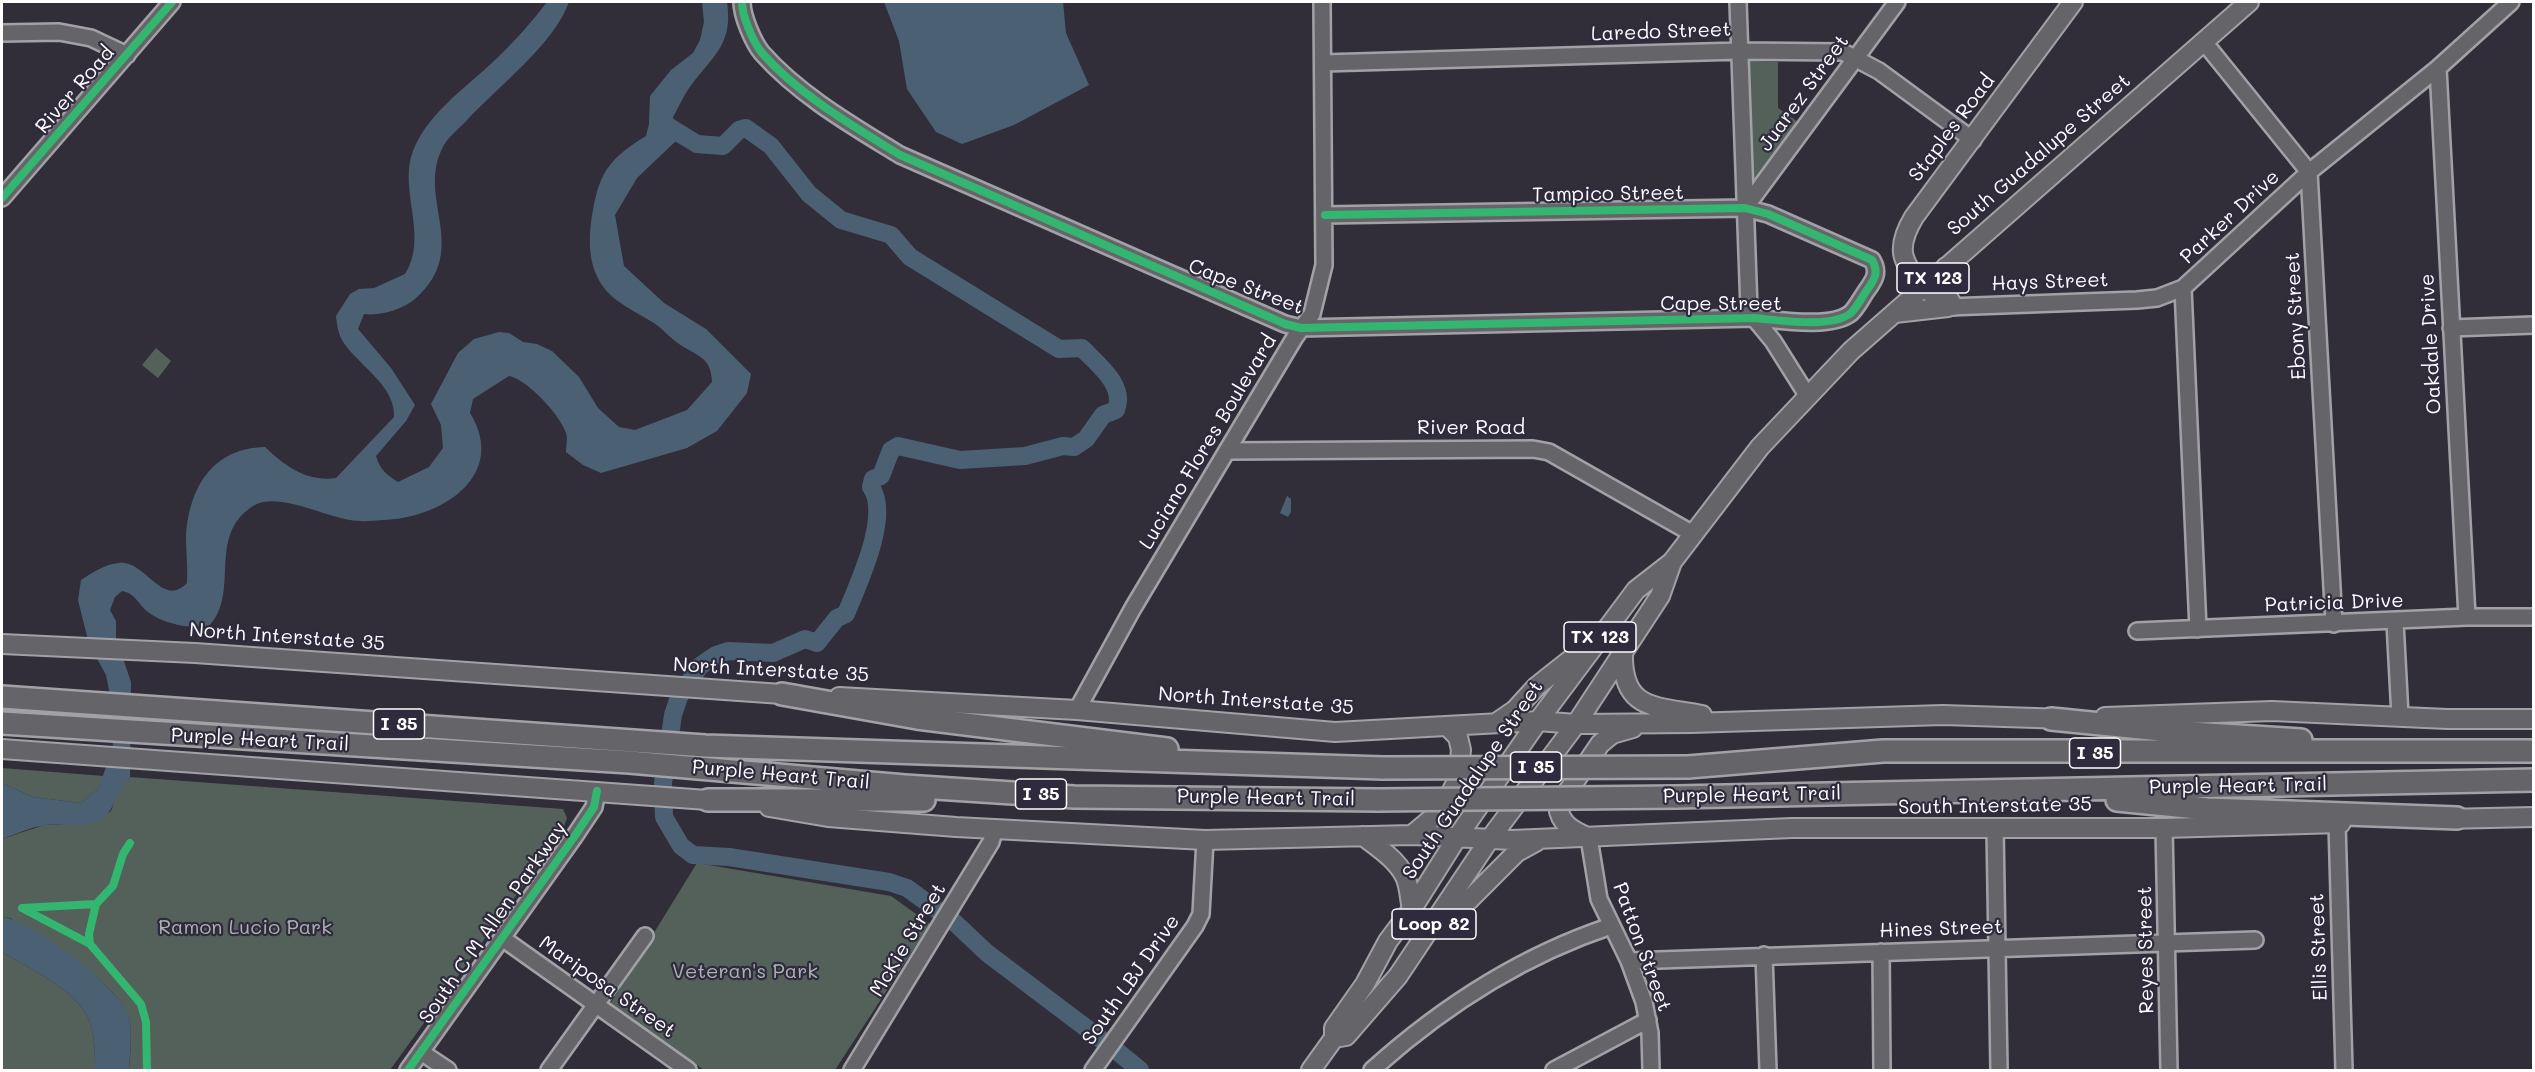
<!DOCTYPE html>
<style>
body{margin:0}
#map{position:relative;width:2535px;height:1072px;overflow:hidden;background:#312e39;font-family:Mali,sans-serif}
canvas{display:block}
.frame{position:absolute;inset:0;border:3px solid #fff;pointer-events:none}
</style>
<div id="map">
<canvas width="2535" height="1072"></canvas>
<div class="frame"></div>
</div>
<script>
const c = document.querySelector('canvas').getContext('2d');
c.lineJoin = 'round';
function paint(path, color) { c.fillStyle = color; c.fill(path, 'evenodd'); }
function stroke(path, color, width, dash) { c.strokeStyle = color; c.lineWidth = width; c.lineCap = dash ? 'butt' : 'round'; c.setLineDash(dash || []); c.stroke(path); }
function write(font, color, halo, rows, align = 'center') {
  c.font = font + ' Mali,sans-serif'; c.lineWidth = 4.5; c.setLineDash([]); c.textBaseline = 'middle'; c.strokeStyle = halo; c.fillStyle = color; for (const [text, x, y, turn = 0] of rows) {
    c.save(); c.translate(x, y); c.rotate((+turn || 0) * Math.PI / 180); c.textAlign = isNaN(turn) ? turn : align; if (halo) c.strokeText(text, 0, 0); c.fillText(text, 0, 0); c.restore();
  }
}
paint(new Path2D(`
 M1749 61 1778 62V108L1801 124 1758 184 1753 181Z
 M156 348 171 361 158 378 142 365Z
 M2 768 104 776 98 789 81 803 33 797 2 783Z
 M130 777 563 809 567 818 562 832 390 1070H129C130 1055 133 1035 129 1019 119 981 41 939 10 918L2 917V839L44 825 92 823 111 811 119 789Z
 M697 863 891 896 930 924 835 1070H704L610 1004Z
 M2 952C27 967 78 991 89 1020 95 1035 95 1054 95 1070H2Z`), '#54615b');
paint(new Path2D(`
 M547 2H569C554 44 500 85 468 119 461 127 449 136 444 145 414 198 473 248 415 299 401 310 381 316 364 314L358 329 391 368 415 405 406 421 376 456C380 470 386 474 398 482L429 467 443 448 441 425 431 404 458 353 474 339 499 332 509 333 523 342 537 344 552 351 579 377 598 408 619 427 635 430 687 410 712 382C711 356 698 357 679 344 670 338 663 329 654 323 641 315 627 308 615 299 587 276 587 242 593 210 600 170 612 157 646 136L649 124 650 96 671 70 693 53 700 40 704 22 702 2H727C733 43 715 54 692 84 684 94 679 107 673 117L677 140 637 178 615 215 624 266 664 303 706 329 751 374 747 393 717 431 687 448 601 473 583 465 566 452C566 446 568 438 566 433 560 415 528 380 509 376L473 399 470 413C509 476 440 519 382 520 372 521 360 522 350 520 323 516 277 491 253 506 206 536 241 592 209 626 189 629 164 624 148 612 138 604 135 593 122 591L115 597 110 610 116 621V638L131 682 130 777C119 789 113 812 102 819 87 829 63 823 46 825 31 827 16 834 2 839V783L33 797 81 803 98 789 113 748 110 695 106 675 89 644 78 600 81 580C92 573 105 564 119 563 146 560 162 609 187 583 188 568 186 552 186 537 189 488 212 448 265 447 286 467 307 482 336 478L394 417C396 385 357 365 342 340 338 333 337 324 336 316L350 294 359 289 374 288 405 274C428 238 401 195 411 157 423 116 466 88 495 60 514 42 531 23 547 2Z
 M884 2H1063L1066 33 1089 85 1014 125 962 144 936 132 907 89 899 41Z
 M1287 496 1291 499V512L1288 517 1280 513Z
 M2 917C31 919 113 984 126 1010 134 1027 130 1052 129 1070H95C95 1054 95 1035 89 1020 78 991 27 967 2 952Z`), '#4c6074');
stroke(new Path2D(`
 M661 122 697 144 723 146 739 130 746 128 771 146 809 194 841 220 891 235 910 257 1059 349 1082 348C1097 364 1126 385 1116 410L1103 415 1086 439 1074 447 1063 446 1025 456 960 460 898 446 891 450 881 476 873 479 871 487C891 516 858 584 846 614L837 618 817 643 805 639 773 653 728 651 716 655 700 666 679 697 673 715 663 783 664 817 681 846 693 855 729 857 889 882 907 888 940 912
 M953 921 987 953 1102 1040
 M1118 1052 1140 1070`), '#4c6074', 18);
const minor = new Path2D(`
 M742 2C742 16 753 42 762 53 799 95 853 126 900 155L1285 324 1301 328 1754 318C1779 320 1831 329 1851 313 1857 307 1862 297 1867 290 1875 279 1879 272 1872 260L1768 214 1745 208 1325 215
 M1738 2 1749 309 1754 318 1773 341 1807 395
 M2 33 59 32 91 38 127 55
 M2204 42 2309 172 2334 624
 M1323 63 1739 51 1843 52 1879 71 1973 140
 M2438 68 2467 617
 M2 198 172 2
 M1745 208 1897 2
 M1923 287 1937 301 1948 307 2137 300 2157 298 2183 288 2309 172 2438 68 2511 2
 M2183 288 2198 629
 M2451 328 2534 325
 M1228 451 1533 449 1549 452 1693 534
 M2395 622 2400 716
 M2137 631 2467 617H2534
 M1077 710 1133 608 1295 337 1312 314 1324 265 1322 2
 M2337 823 2344 1070
 M1995 827 1999 1070
 M2164 828 2169 1070
 M1589 838 1599 899 1629 961 1644 1002 1650 1033 1651 1070
 M502 938 688 1070
 M1881 952 1882 1070
 M1764 955 1768 1070
 M1629 961 2255 940
 M421 1052 448 1070
 M408 1070 574 837 594 807 597 791
 M549 1070 645 936
 M852 1070 991 842 995 828
 M1093 1070 1195 926 1201 914 1205 840
 M1372 1070C1442 1007 1521 956 1611 926
 M1554 1070 1648 1020`);
const major = new Path2D(`
 M1946 267 1943 288 1953 306
 M1923 287C1900 261 1896 247 1914 217L2073 2
 M1895 313 1948 307
 M2 644 195 653 796 695
 M1623 651C1621 711 1655 706 1702 715
 M839 697 1077 710 1335 732 1538 721 1576 724 1691 723 1943 715 2066 719
 M2105 717 2272 711 2447 719H2534
 M1496 723 1515 710 1537 686 1585 648
 M2 749 721 801
 M769 807 828 817 956 827 1205 840 1412 835 1512 840 1792 828H2164L2341 823
 M2444 819 2534 817
 M1412 835 1442 810 1458 779 1461 750 1458 737 1448 727
 M1363 836C1379 848 1405 865 1408 886 1410 894 1410 901 1412 909
 M1587 837C1572 830 1560 824 1558 806L1600 744 1612 734 1633 728
 M1443 917 1469 900 1517 852 1537 841
 M1334 1038 1346 1036 1398 976 1489 840 1576 724 1660 596 1672 562
 M1311 1070 1334 1038V1028L1365 984 1388 941 1412 909 1458 836 1538 721 1636 590 1672 562 1760 447 1851 351 2249 2`);
const highway = new Path2D(`
 M782 694 917 718 1167 749
 M2 697 705 746 1383 768
 M2051 719 2191 733 2301 740
 M2 723 629 762 905 786 1074 797 1379 800
 M1688 767 1883 751H2534
 M1675 797 2534 780
 M708 800H924
 M2117 800 2207 809 2457 818`);
stroke(minor, '#a2a1a6', 20);
stroke(major, '#a2a1a6', 22);
stroke(highway, '#a2a1a6', 26);
stroke(minor, '#656469', 15);
stroke(major, '#656469', 18);
stroke(highway, '#656469', 21);
const highwayBridge = new Path2D(`
 M1383 768 1688 767
 M1379 800 1675 797`);
stroke(highwayBridge, '#a2a1a6', 26, []);
stroke(highwayBridge, '#656469', 21);
stroke(new Path2D(`
 M742 2C742 16 753 42 762 53 799 95 853 126 900 155L1285 324 1301 328 1754 318C1779 320 1831 329 1851 313 1857 307 1862 297 1867 290 1875 279 1879 272 1872 260L1768 214 1745 208 1325 215
 M2 198 172 2
 M130 843 123 854 113 886 96 904 89 934 90 944 141 1004 146 1022 147 1070
 M90 944 22 908 96 904
 M408 1070 574 837 594 807 597 791`), '#33b770', 8);
for (const [x, y, w] of [
 [1933,278,72],
 [1600,637,72],
 [399,724,51],
 [2095,753,51],
 [1536,767,51],
 [1041,794,51],
 [1434,924,84]
]) { const box = new Path2D(); box.roundRect(x - w / 2, y - 15, w, 30, 4.5); c.fillStyle = '#2f2a3d'; c.fill(box); stroke(box, '#fff', 1.5); }
write('bold 18px', '#fff', null, [
 ["TX 123",1933,278],
 ["TX 123",1600,637],
 ["I 35",399,724],
 ["I 35",2095,753],
 ["I 35",1536,767],
 ["I 35",1041,794],
 ["Loop 82",1434,924]
]);
write('20px', '#fff', '#2f2a3d', [
 ["Laredo Street",1661,32,-2],
 ["River Road",75,90,-49],
 ["Juarez Street",1804,93,-54],
 ["Staples Road",1952,128,-53],
 ["South Guadalupe Street",2039,155,-41],
 ["Tampico Street",1608,194,-1],
 ["Parker Drive",2230,217,-43],
 ["Hays Street",2050,282,-2],
 ["Cape Street",1246,287,21],
 ["Cape Street",1721,304],
 ["Ebony Street",2296,316,-93],
 ["Oakdale Drive",2431,344,-93],
 ["River Road",1471,428],
 ["Luciano Flores Boulevard",1208,442,-59],
 ["Patricia Drive",2334,603,-2],
 ["North Interstate 35",287,637,4],
 ["North Interstate 35",771,670,3],
 ["North Interstate 35",1256,701,4],
 ["Purple Heart Trail",260,740,3],
 ["Purple Heart Trail",781,775,5],
 ["South Guadalupe Street",1473,780,-56],
 ["Purple Heart Trail",2238,786,-1],
 ["Purple Heart Trail",1752,795,-1],
 ["Purple Heart Trail",1266,798,1],
 ["South Interstate 35",1995,806,-1],
 ["South C M Allen Parkway",493,923,-55],
 ["Hines Street",1941,929,-2],
 ["McKie Street",908,940,-59],
 ["Patton Street",1642,947,70],
 ["Ellis Street",2319,947,-92],
 ["Reyes Street",2146,950,-91],
 ["South LBJ Drive",1131,980,-55],
 ["Mariposa Street",607,987,35]
]);
write('20px', '#acb4b0', '#2f2a3d', [
 ["Ramon Lucio Park",245,928],
 ["Veteran's Park",745,972]
]);
</script>
